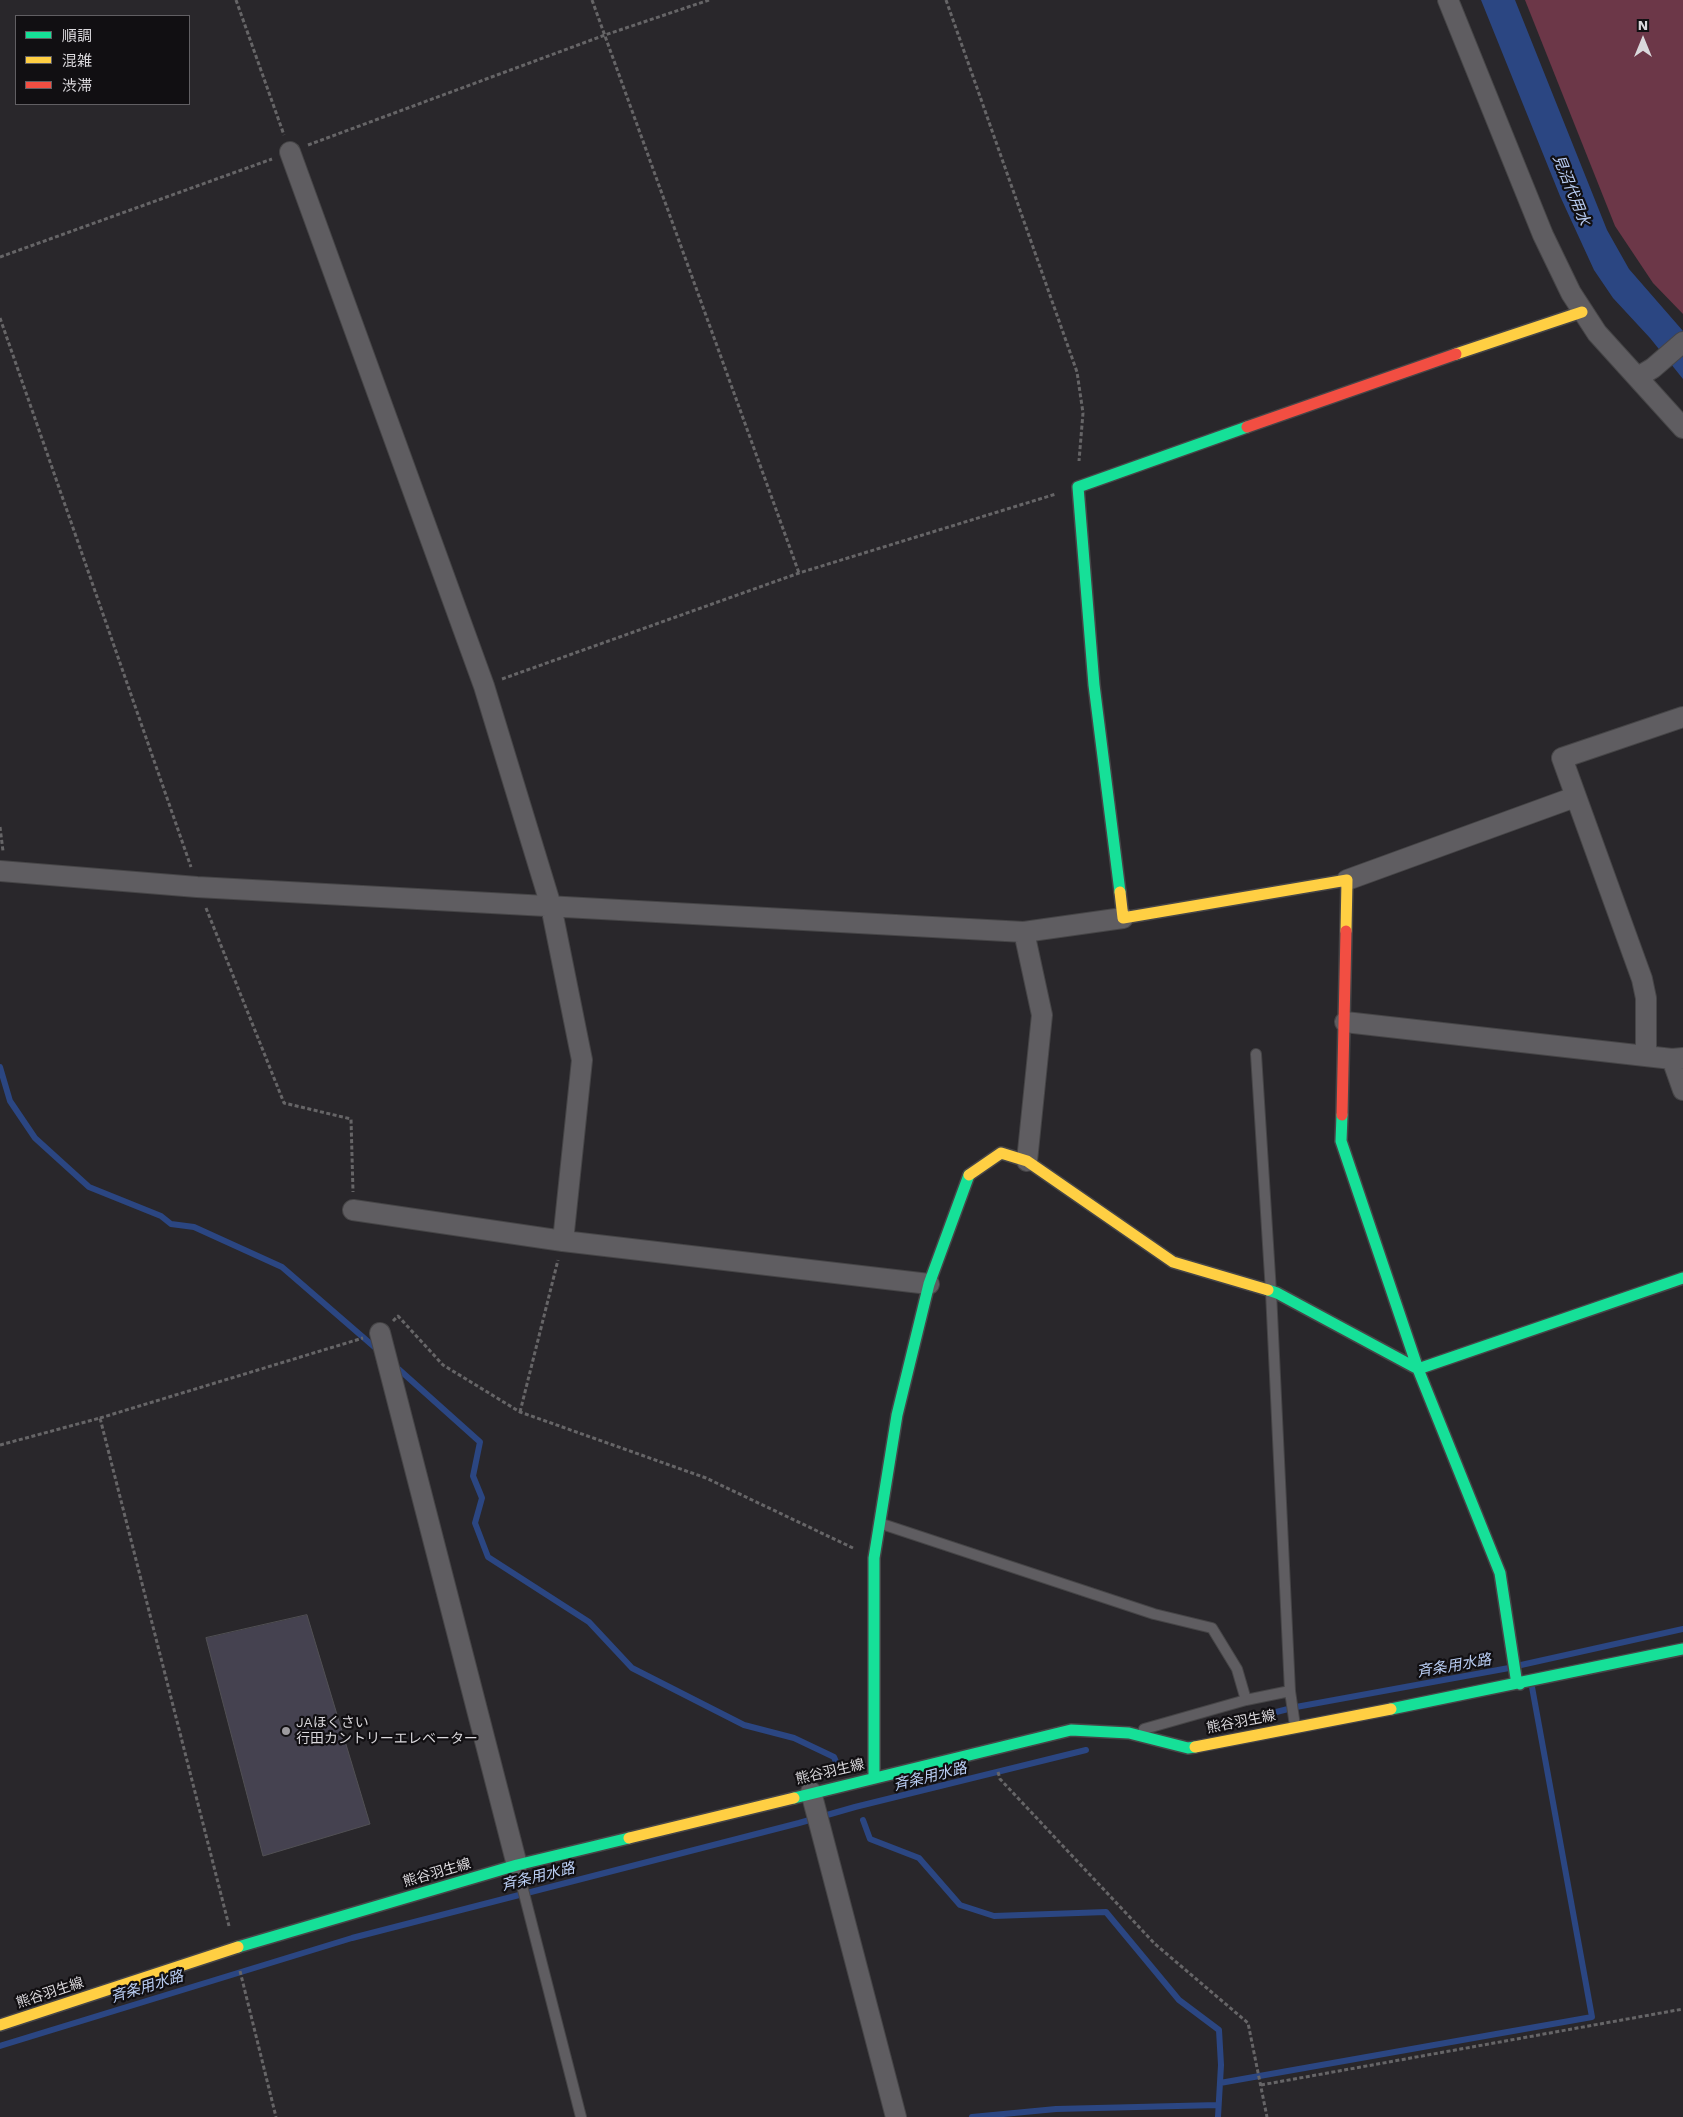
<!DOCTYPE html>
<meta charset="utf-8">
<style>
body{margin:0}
#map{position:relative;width:1683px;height:2117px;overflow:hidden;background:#29272b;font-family:"Work Sans","Noto Sans JP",sans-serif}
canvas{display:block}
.legend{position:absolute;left:15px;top:15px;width:175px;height:90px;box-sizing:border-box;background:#110f12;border:1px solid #615f63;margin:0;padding:6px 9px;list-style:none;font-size:15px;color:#dad8dc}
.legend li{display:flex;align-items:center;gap:10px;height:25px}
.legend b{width:25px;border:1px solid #615f63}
.north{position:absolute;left:1618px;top:15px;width:50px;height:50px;-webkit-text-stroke:4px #110f12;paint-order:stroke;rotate:0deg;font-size:14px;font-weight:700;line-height:20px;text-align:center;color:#dad8dc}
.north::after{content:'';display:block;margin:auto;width:18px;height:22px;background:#dad8dc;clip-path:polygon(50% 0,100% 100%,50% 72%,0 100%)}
</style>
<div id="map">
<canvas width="1683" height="2117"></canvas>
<ul class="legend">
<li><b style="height:6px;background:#16e098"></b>順調</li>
<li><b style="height:6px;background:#ffcf43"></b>混雑</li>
<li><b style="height:6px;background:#f24e42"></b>渋滞</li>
</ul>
<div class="north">N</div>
</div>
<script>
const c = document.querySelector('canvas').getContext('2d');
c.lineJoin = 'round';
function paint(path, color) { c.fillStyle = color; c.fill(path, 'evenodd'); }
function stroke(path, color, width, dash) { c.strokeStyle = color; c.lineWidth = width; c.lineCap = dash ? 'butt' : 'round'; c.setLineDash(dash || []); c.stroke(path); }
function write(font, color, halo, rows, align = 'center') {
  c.font = font + ' "Work Sans","Noto Sans JP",sans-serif'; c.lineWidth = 4.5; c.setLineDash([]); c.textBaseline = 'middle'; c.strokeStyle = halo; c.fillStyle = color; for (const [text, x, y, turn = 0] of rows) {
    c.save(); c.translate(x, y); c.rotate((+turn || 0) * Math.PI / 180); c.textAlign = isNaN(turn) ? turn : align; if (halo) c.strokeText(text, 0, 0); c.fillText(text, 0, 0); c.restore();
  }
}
paint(new Path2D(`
 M1525 0H1683V314L1653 283 1615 226Z`), '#6c3748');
paint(new Path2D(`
 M1481 0H1515L1607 230 1629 269 1683 331V379L1650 338 1613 298 1594 270 1560 196Z`), '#2b4682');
stroke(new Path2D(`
 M0 1067 10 1101 35 1138 89 1187 161 1216 171 1224 194 1227 282 1267 379 1351
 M394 1365 480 1442 473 1476 482 1498 475 1523 488 1557 589 1622 632 1668 744 1725 794 1738 834 1757 839 1769
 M1521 1665 1683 1629
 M1229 1724 1296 1707 1509 1668
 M863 1820 870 1839 919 1858 960 1905 994 1916 1106 1912 1179 2000 1219 2030 1221 2065 1218 2117
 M0 2046 352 1938 799 1823 855 1807 1086 1750
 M1220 2083 1592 2017 1532 1687
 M972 2117 1056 2109 1218 2105`), '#2b4682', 6);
const building = new Path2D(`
 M307 1615 370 1824 263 1856 206 1638Z`);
paint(building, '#454250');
stroke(building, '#515054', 1);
const lane = new Path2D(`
 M1256 1054 1271 1292 1290 1691
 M882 1524 1154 1614 1212 1628 1237 1669 1246 1700
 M1144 1729 1246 1700 1290 1691 1295 1726
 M517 1866 581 2117`);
const street = new Path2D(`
 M1448 0 1543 235 1571 293 1597 333 1683 428
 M290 152 484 686 551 906 582 1060 563 1241
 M1638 377 1653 368 1683 342
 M0 871 197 887 1024 932 1123 918
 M1347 880 1575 797
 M1024 932 1042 1015 1027 1161
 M1345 1022 1672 1059 1683 1058
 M1646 1056V998L1642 979 1562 758 1683 717
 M1672 1059 1683 1090
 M353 1210 563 1241 929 1284
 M380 1333 517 1865
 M811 1792 896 2117`);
const fast = new Path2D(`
 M1120 892 1094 685 1078 487 1247 427
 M1342 1115 1341 1141 1418 1369 1500 1573 1516 1678 1520 1684
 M1268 1290 1277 1293 1418 1369 1683 1278
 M1391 1709 1683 1649
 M874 1777V1558L897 1415 929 1284 969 1175
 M794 1798 1071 1730 1129 1733 1188 1748 1195 1747
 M238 1947 517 1865 629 1838`);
const slow = new Path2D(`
 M1456 354 1582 312
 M1120 892 1123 918 1347 880 1346 931
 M969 1175 1001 1153 1027 1161 1173 1262 1268 1290
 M1195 1747 1391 1709
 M629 1838 794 1798
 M0 2025 238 1947`);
const jam = new Path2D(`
 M1247 427 1456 354
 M1342 1115 1346 931`);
stroke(lane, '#464547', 12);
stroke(street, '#464547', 22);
stroke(fast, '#464547', 14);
stroke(slow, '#464547', 14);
stroke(jam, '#464547', 14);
stroke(new Path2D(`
 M236 0 284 135
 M592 0 799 573
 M946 0 1077 372 1083 413 1079 461
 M308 145 605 35 709 0
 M0 257 272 159
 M0 318 191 867
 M502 679 799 573 1056 494
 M0 827 3 851
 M206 908 284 1103 351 1119 353 1192
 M393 1321 398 1316 443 1365 520 1412 706 1478 853 1548
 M520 1412 558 1260
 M100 1418 363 1338
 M0 1445 100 1418 229 1926
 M998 1772 1000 1779 1155 1944 1248 2023 1267 2117
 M240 1971 276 2117
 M1261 2085 1683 2009`), '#666567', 3, [4, 2.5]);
stroke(lane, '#5f5d61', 10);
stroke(street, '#5f5d61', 20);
stroke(fast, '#16e098', 11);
stroke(slow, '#ffcf43', 11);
stroke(jam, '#f24e42', 11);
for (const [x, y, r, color] of [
 [286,1731,5,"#9c9a9e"]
]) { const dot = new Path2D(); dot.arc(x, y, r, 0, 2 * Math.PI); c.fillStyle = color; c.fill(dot); stroke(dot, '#110f12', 2); }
write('14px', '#dad8dc', '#110f12', [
 ["熊谷羽生線",1241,1722,-11],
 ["熊谷羽生線",830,1772,-13],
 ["熊谷羽生線",437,1873,-16],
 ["熊谷羽生線",50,1993,-18]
]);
write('14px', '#dad8dc', '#110f12', [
 ["JAほくさい",296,1723],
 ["行田カントリーエレベーター",296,1739]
], 'left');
write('italic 15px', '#b9cdf3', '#110f12', [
 ["見沼代用水",1571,190,68],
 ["斉条用水路",1454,1666,-10],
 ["斉条用水路",930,1777,-14],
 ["斉条用水路",538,1877,-14],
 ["斉条用水路",147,1987,-17]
]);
</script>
